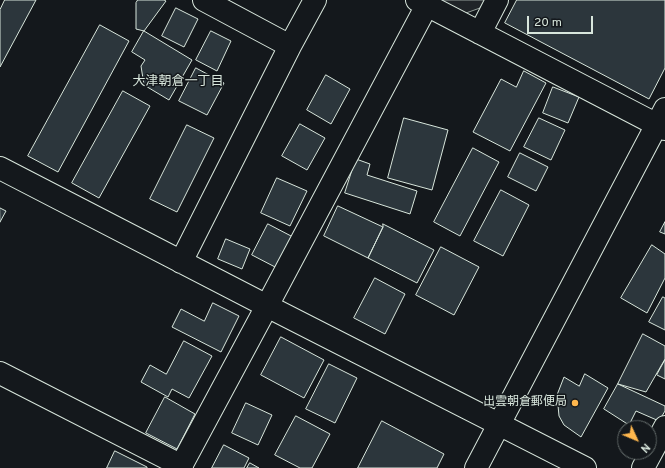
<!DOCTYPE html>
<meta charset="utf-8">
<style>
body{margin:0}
#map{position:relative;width:665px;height:468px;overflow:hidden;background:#14181c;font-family:Overpass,sans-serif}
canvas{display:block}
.north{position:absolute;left:617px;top:420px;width:40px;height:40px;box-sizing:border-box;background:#14181c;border:1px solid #626a69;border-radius:50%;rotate:134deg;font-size:11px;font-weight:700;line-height:16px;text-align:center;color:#d8e6dc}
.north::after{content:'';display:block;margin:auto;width:14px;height:18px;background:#ffb74d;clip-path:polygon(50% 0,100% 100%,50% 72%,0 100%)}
.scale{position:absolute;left:527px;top:16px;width:66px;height:18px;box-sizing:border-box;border:2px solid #d8e6dc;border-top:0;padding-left:5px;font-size:12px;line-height:14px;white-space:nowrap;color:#d8e6dc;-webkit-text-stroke:3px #14181c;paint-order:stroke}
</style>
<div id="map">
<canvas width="665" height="468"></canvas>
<div class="north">N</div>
<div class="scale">20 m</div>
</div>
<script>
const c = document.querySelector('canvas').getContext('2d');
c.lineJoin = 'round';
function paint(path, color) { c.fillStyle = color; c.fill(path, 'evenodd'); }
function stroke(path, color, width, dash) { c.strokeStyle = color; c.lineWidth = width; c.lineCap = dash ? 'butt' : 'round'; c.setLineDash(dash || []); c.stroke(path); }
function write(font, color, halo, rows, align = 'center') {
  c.font = font + ' Overpass,"Noto Sans JP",sans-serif'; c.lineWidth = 3; c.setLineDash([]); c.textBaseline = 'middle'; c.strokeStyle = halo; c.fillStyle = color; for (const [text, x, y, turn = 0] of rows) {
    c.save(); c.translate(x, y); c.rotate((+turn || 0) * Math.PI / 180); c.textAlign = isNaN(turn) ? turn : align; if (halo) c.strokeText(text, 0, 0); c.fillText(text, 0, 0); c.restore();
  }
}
const green = new Path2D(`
 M441 0H485L480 8 466 13Z`);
paint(green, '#202428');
stroke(green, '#939e99', 1);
const building = new Path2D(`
 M5 0H36L0 67V10Z
 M138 0H164L166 1 144 31 136 29V3Z
 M517 0H665V68L649 99 505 23Z
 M176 8 198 19 184 47 162 36Z
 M100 25 129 41 58 172 28 156Z
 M144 31 192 60 169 100 144 85 141 66 145 60 132 52Z
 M211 31 231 41 217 71 196 60Z
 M196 68 224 83 207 115 179 101Z
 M524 71 546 83 510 151 473 132 501 79 516 87Z
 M326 75 350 89 331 124 307 110Z
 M553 87 579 97 568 123 543 113Z
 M123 91 150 106 99 198 72 183Z
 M404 118 448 130 432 190 388 178Z
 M539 118 565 130 551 160 524 147Z
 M300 124 325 138 307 170 282 156Z
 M187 125 214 138 177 212 150 199Z
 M473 148 499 162 460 236 434 222Z
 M520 153 548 167 536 191 508 177Z
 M356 159 370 164 367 175 417 191 410 214 345 193Z
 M277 178 307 191 290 226 261 213Z
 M501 190 529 205 503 256 474 241Z
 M338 206 383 227 368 258 324 236Z
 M0 208 6 211 0 222Z
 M665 222V234L660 232Z
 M268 224 293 237 277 268 252 255Z
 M383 224 434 250 417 283 368 258 383 227Z
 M226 239 250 249 242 269 218 259Z
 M652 245 665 254V278L647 313 621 298Z
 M441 247 479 267 454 315 416 295Z
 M375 278 405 294 385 334 354 318Z
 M663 297 665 298V330L649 322Z
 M213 303 239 316 221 352 172 327 181 309 204 321Z
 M643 334 665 346V359L646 392 618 384Z
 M281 337 324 360 304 398 261 375Z
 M184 341 212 356 189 398 172 389 168 397 141 382 150 365 166 374Z
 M665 360V379L657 375Z
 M329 364 357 378 335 423 306 409Z
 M585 374 608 388 581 437 564 425 559 416 557 395 564 377 579 386Z
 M618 384 665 406V411L659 421 636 411 629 425 604 409Z
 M165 397 195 414 177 449 146 433Z
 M246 403 272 415 258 445 232 433Z
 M296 416 330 434 312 468H300L275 455Z
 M382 421 444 454 437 468H358Z
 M224 445 249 458 244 468H212Z
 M115 451 147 467V468H107Z
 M250 463 259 468H247Z`);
paint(building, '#2c363c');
stroke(building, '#d8e6dc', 1);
const minor = new Path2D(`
 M204 0 290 46
 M417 0 665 129
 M480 33 497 0
 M0 168 267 306 585 468
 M181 262 290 46 315 0
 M0 373 182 466
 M180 468 267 306 427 5
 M476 468 665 109
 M643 468 665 427`);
stroke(minor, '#d8e6dc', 24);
stroke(minor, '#14181c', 22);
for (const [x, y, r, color] of [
 [575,403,4,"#ffb74d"]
]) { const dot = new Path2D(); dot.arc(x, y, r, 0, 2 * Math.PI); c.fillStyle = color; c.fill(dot); stroke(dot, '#14181c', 1.5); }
write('12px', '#d8e6dc', '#14181c', [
 ["出雲朝倉郵便局",567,403]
], 'right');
write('13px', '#d8e6dc', '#14181c', [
 ["大津朝倉一丁目",178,82]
]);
</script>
